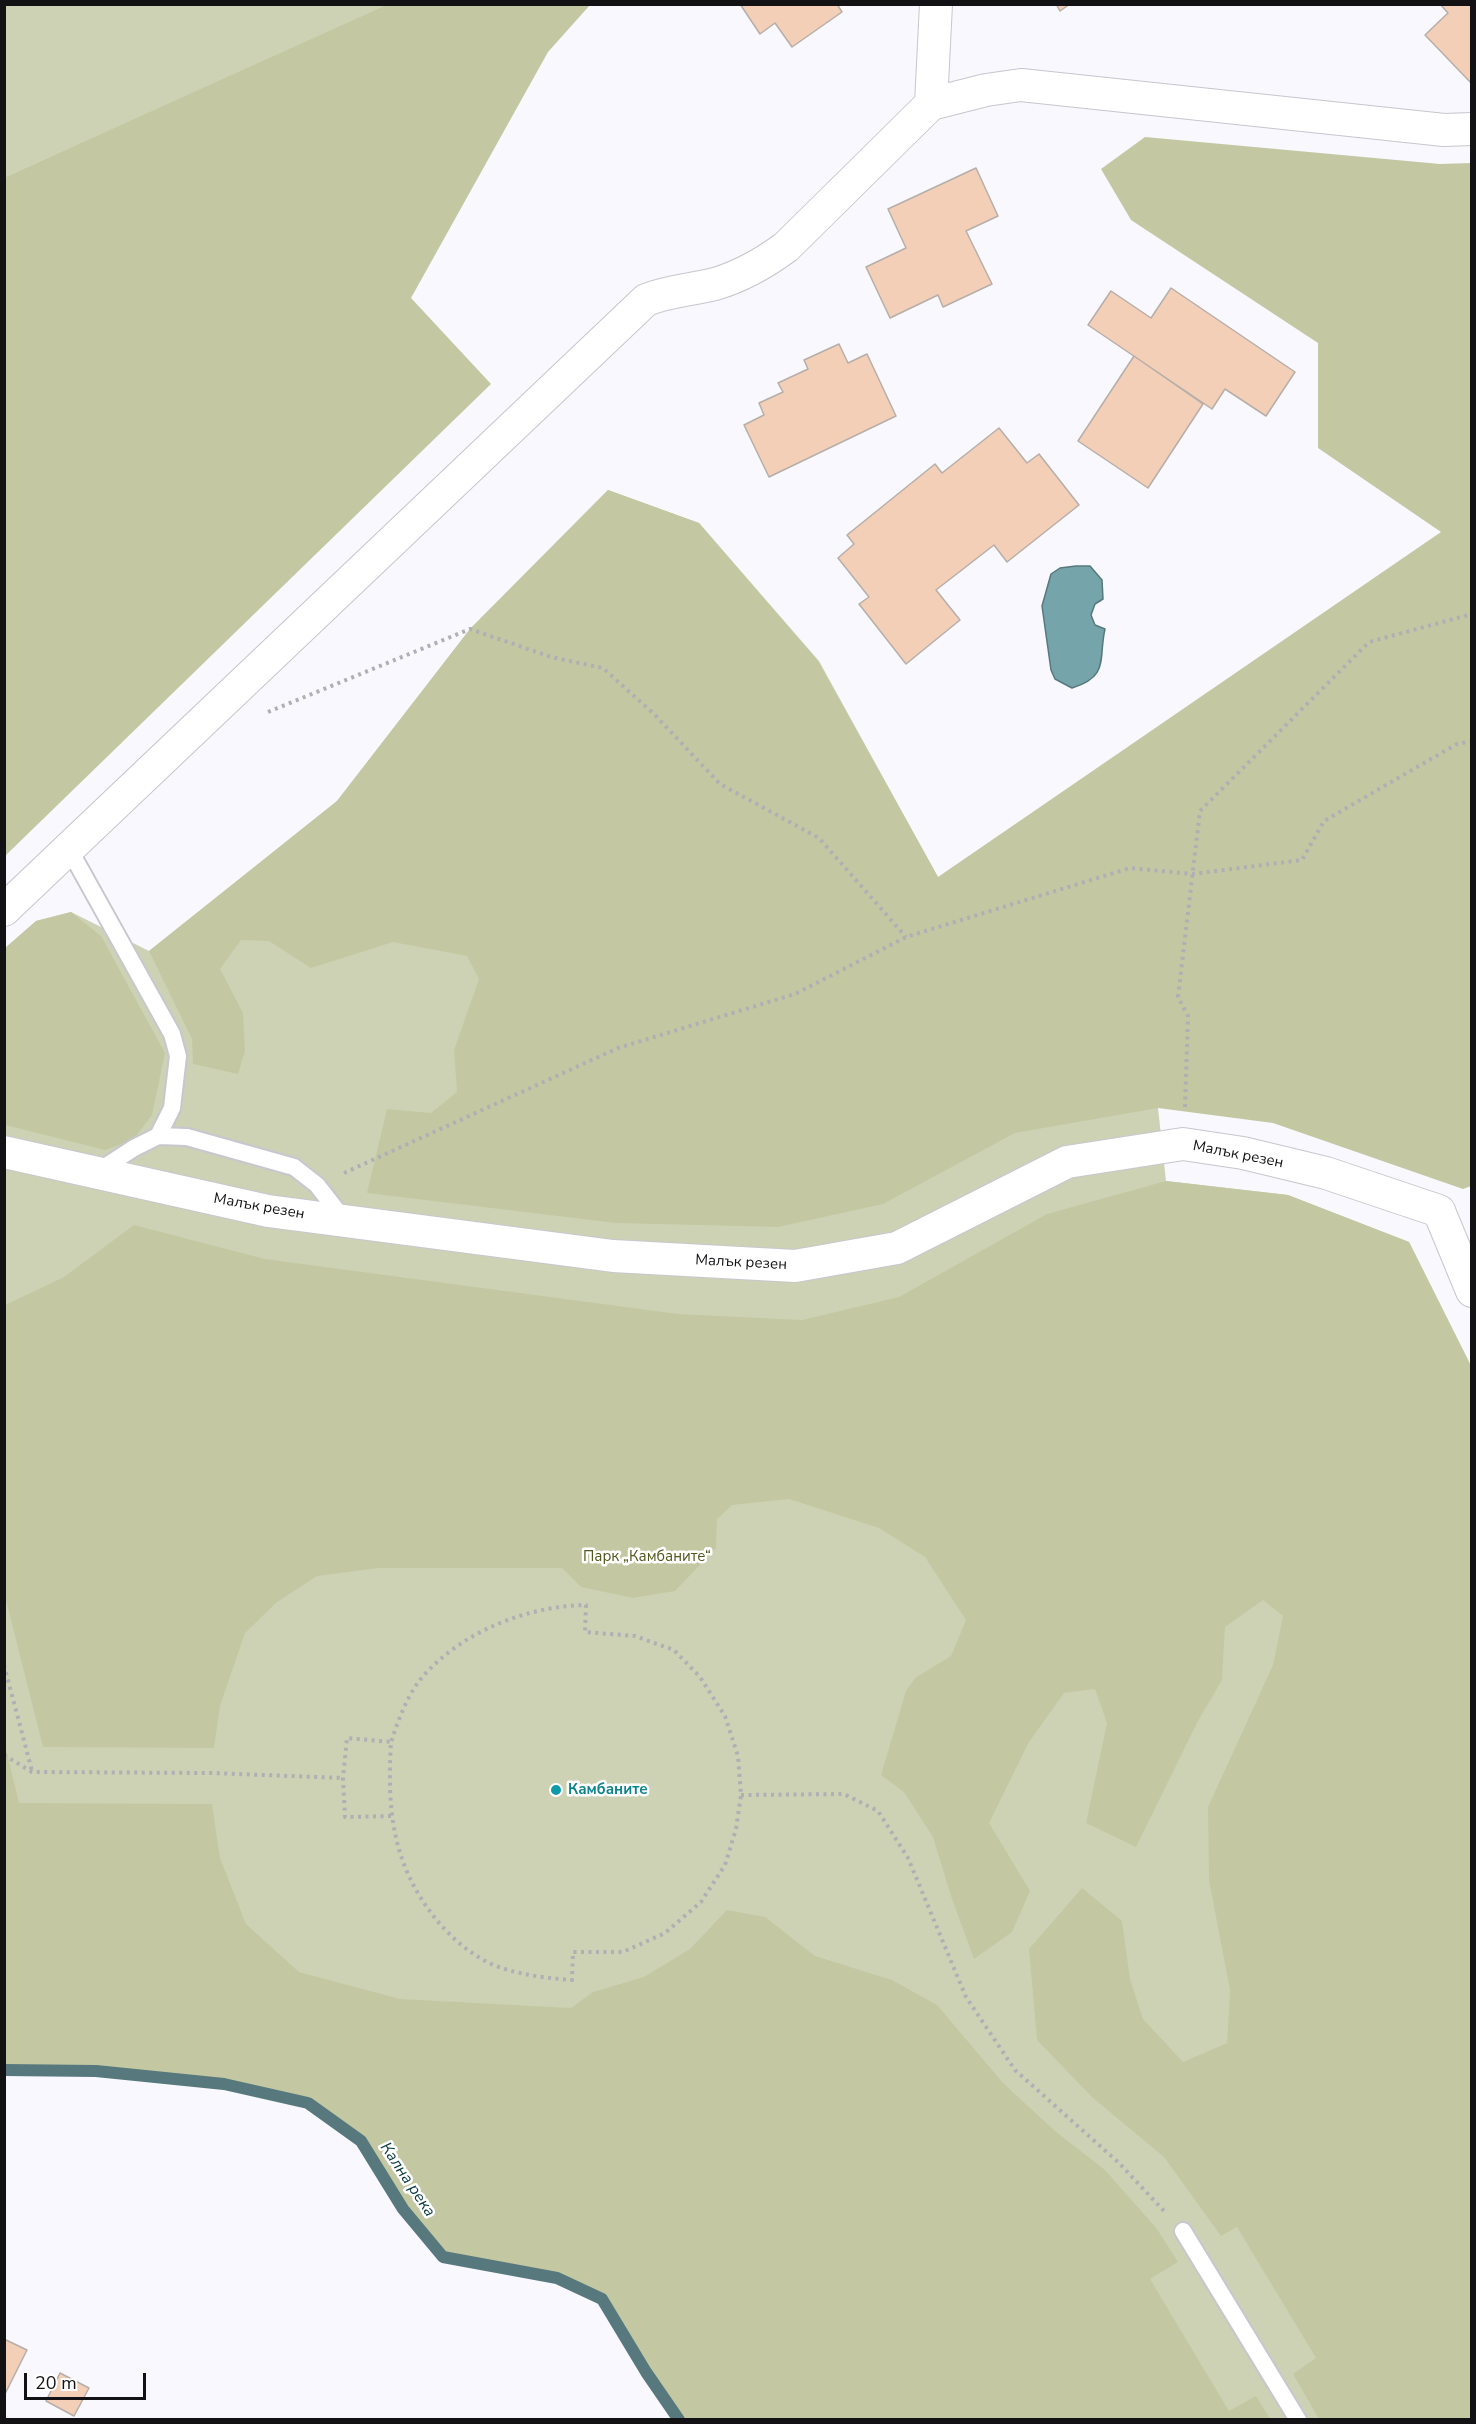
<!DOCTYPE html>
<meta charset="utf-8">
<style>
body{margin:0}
#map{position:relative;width:1476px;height:2424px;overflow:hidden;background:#f8f8fe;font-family:"Nunito Sans",sans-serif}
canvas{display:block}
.frame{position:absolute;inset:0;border:6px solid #121215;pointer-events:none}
.scale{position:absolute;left:24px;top:2373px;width:122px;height:27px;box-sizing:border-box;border:3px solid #121215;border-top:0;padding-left:8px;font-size:18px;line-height:21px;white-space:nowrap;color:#121215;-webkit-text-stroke:4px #fff;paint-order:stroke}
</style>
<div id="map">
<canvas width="1476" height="2424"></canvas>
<div class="frame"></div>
<div class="scale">20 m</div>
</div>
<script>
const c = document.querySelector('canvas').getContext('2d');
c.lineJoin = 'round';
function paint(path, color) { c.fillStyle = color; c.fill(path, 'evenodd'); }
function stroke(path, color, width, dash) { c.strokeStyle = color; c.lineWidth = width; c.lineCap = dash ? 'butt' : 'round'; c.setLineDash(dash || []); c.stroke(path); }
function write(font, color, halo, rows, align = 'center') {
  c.font = font + ' "Nunito Sans",sans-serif'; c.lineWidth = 5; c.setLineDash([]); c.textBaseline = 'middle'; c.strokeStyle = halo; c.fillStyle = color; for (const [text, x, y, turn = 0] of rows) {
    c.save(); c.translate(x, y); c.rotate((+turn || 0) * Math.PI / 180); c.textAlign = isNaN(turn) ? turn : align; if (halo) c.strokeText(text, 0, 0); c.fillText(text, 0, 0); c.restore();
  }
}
paint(new Path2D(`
 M5 4 389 5 5 177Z
 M608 490 699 523 819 661 938 877 1158 1108 1166 1181 1288 1195 1409 1242 1471 1366V2419H679L646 2372 602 2299 557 2278 443 2257 403 2209 361 2141 308 2103 224 2084 96 2071 5 2070 4 949 36 921 71 912 149 951 337 801 470 629Z`), '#ced2b4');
paint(new Path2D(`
 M389 4 590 5 548 52 411 298 491 384 5 856V177Z
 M1145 137 1440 164 1471 163V1186L1463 1189 1273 1123 1158 1108 1015 1133 883 1204 778 1227 616 1223 367 1193 387 1109 431 1113 457 1092 454 1050 479 979 467 956 393 942 311 968 269 941 241 940 220 969 243 1013 245 1051 238 1074 193 1064 192 1039 149 951 337 801 470 629 608 490 699 523 818 661 938 877 1441 532 1318 448V343L1131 220 1101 169Z
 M71 912 101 936 165 1053 152 1115 133 1140 105 1150 5 1125 4 949 36 921Z
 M1166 1181 1288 1195 1409 1242 1471 1366V2419H1319L1293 2374 1316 2358 1237 2227 1221 2236 1164 2157 1092 2097 1037 2040 1029 1949 1082 1888 1122 1921 1130 1979 1143 2019 1183 2062 1227 2043 1230 1990 1209 1880 1208 1807 1273 1665 1283 1616 1263 1600 1225 1627 1222 1680 1198 1721 1136 1847 1086 1823 1107 1723 1095 1689 1064 1693 1029 1742 989 1823 1030 1891 1012 1932 974 1959 951 1896 933 1837 904 1792 881 1775 906 1691 915 1678 951 1656 966 1620 925 1557 879 1528 789 1499 732 1505 717 1519 716 1548 675 1591 633 1598 581 1587 562 1568H379L317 1576 277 1602 245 1633 220 1706 214 1748 43 1747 5 1596V1305L64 1277 134 1225 265 1259 678 1314 802 1320 899 1297 1047 1214Z
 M5 1745 19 1803 212 1804 220 1858 246 1924 299 1972 400 1999 571 2008 593 1992 644 1977 690 1949 727 1910 765 1917 815 1956 892 1980 937 2005 1003 2083 1055 2131 1105 2170 1157 2229 1178 2262 1150 2279 1229 2411 1256 2396 1270 2419H679L646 2372 602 2299 557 2278 443 2257 403 2209 361 2141 308 2103 224 2084 96 2071 5 2070Z`), '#c3c8a2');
const water = new Path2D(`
 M1076 566H1090L1102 580 1103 599 1095 604 1091 615 1095 625 1105 629C1098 659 1110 676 1072 688L1055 679 1051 670 1042 606 1051 574 1060 568Z`);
paint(water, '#75a5ab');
stroke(water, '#57797e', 1.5);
stroke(new Path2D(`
 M4 2070 96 2071 224 2084 308 2103 361 2141 403 2209 443 2257 557 2278 602 2299 646 2372 679 2420`), '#57797e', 12);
const building = new Path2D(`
 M740 4H837L842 12 792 47 775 23 760 34Z
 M1056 4H1070L1060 11Z
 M1440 4H1472V84L1425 35 1448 13Z
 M976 168 998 216 966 231 992 284 943 307 938 295 890 318 866 267 906 248 888 209Z
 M1171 288 1295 372 1266 416 1225 389 1212 409 1088 325 1111 291 1151 318Z
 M839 344 848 363 867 354 896 416 769 477 744 425 764 415 759 403 783 392 778 383 808 369 804 360Z
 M1134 356 1203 404 1148 488 1078 441Z
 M999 428 1027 463 1039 454 1079 505 1007 562 994 545 936 590 960 620 906 664 859 604 869 597 838 558 854 544 847 535 935 464 942 473Z
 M4 2339 27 2350 4 2396Z
 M60 2373 89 2388 74 2416 46 2401Z`);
paint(building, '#f4cfb8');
stroke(building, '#b6aea8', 1.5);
const service = new Path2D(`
 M69 849 172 1034 178 1056 172 1108 158 1136
 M97 1172 134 1148 158 1136 187 1137 294 1167 317 1185 345 1221
 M1183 2231 1298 2420`);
const minor = new Path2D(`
 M931 104 936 4
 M4 910 646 300C668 291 691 290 715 284 742 276 763 264 786 247L931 104 986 90 1021 85 1444 130 1472 129
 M4 1152 268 1211 613 1256 795 1266 897 1248 1067 1162 1183 1144 1243 1153 1326 1173 1439 1211 1472 1291`);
stroke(service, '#c6c7cf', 20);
stroke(minor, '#c6c7cf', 34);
stroke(new Path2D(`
 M268 712 470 629 551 657 603 668 655 715 720 784 819 838 906 937
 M1185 1107 1188 1016 1178 997 1200 811 1369 642 1472 614
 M344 1173 618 1048 795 994 906 937 1130 868 1193 874 1302 860 1324 821 1457 744 1472 741
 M4 1665 32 1771
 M4 1755 32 1772 211 1773 343 1778
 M741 1795 844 1794 878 1811 908 1858 966 1997 1015 2070 1119 2163 1164 2211
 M391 1816 345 1817 343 1778 347 1738 391 1742C387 1809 392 1864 435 1918 451 1938 472 1956 496 1966 521 1975 545 1978 572 1980L573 1952H623L665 1933 701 1902 725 1865 736 1829 741 1795 738 1756 725 1716 700 1677 674 1650 635 1636 585 1632 586 1605C529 1606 466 1630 427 1672 409 1690 399 1718 391 1742`), '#afafb4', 4, [3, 4.5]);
stroke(service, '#fff', 16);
stroke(minor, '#fff', 32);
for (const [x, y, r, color] of [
 [556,1790,6,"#0f9aa8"]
]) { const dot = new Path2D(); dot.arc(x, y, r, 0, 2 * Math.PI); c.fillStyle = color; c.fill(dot); stroke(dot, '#fff', 2); }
write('15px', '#121215', '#fff', [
 ["Малък резен",1238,1155,11],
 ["Малък резен",259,1207,10],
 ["Малък резен",741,1263,3]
]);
write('15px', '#52571b', '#fff', [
 ["Парк „Камбаните“",647,1557]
]);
write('bold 15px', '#0d838f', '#fff', [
 ["Камбаните",568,1790]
], 'left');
write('italic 16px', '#08393e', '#fff', [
 ["Кална река",407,2180,56]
]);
</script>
